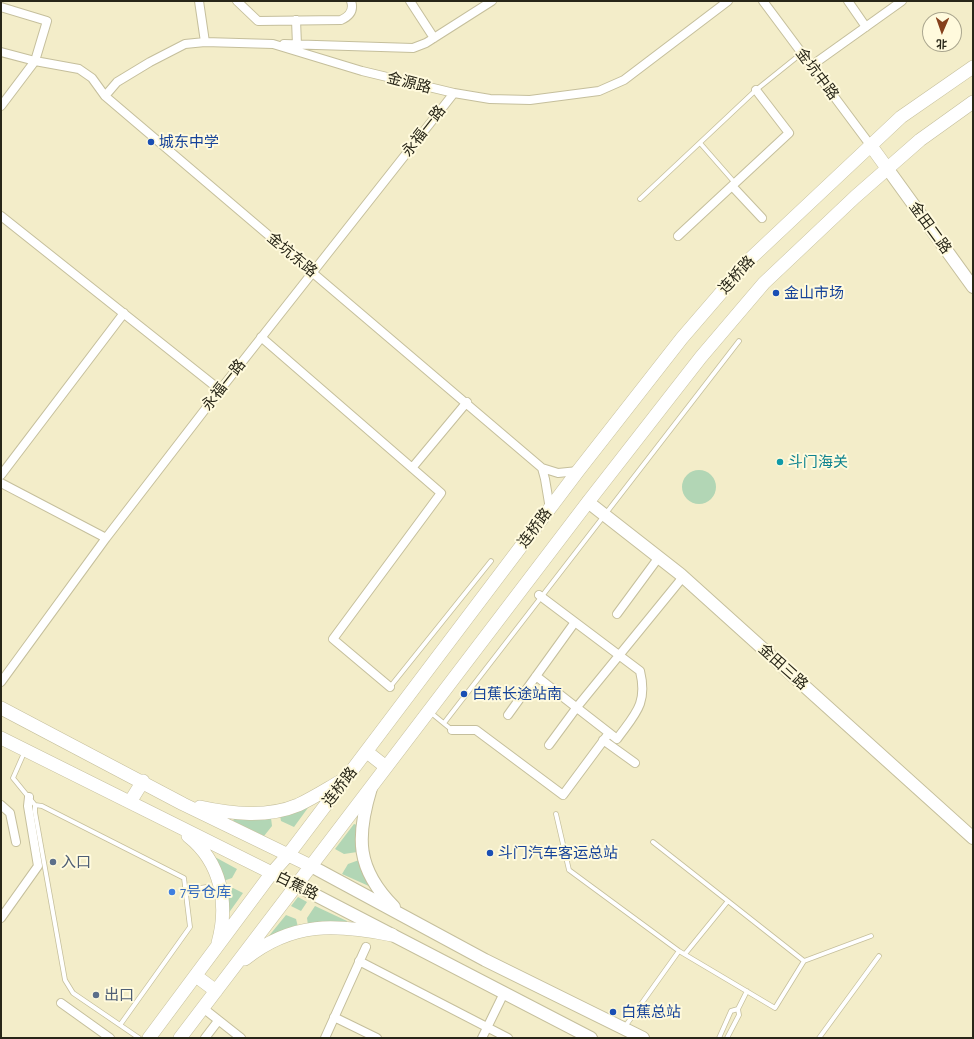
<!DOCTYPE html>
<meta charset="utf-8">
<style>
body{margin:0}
#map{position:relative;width:974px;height:1039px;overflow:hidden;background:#f3edc9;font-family:"Alegreya Sans","Noto Sans SC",sans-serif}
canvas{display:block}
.frame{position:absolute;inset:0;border:2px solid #282618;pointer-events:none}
.north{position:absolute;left:922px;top:12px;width:40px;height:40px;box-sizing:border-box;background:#fffadd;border:1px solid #a9a58e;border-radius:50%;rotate:182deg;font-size:11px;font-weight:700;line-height:16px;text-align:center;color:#282618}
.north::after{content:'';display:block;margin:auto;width:14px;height:18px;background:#86401c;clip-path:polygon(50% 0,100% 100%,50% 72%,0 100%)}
</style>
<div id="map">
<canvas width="974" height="1039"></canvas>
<div class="frame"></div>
<div class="north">北</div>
</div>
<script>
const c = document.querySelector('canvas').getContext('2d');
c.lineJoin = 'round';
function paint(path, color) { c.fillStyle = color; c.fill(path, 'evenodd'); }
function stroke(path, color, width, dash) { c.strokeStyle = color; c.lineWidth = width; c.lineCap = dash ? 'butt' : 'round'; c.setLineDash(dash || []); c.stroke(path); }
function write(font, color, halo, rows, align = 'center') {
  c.font = font + ' "Alegreya Sans","Noto Sans SC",sans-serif'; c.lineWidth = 4; c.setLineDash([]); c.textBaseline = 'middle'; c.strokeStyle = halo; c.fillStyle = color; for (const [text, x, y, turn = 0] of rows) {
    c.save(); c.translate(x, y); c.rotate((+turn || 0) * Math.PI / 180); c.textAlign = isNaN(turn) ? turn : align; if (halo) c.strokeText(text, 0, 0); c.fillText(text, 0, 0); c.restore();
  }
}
paint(new Path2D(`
 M682 487a17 17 0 1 1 34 0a17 17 0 1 1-34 0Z
 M310 805 294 827 281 821 280 815Z
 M235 817 271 818 272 826 264 836 233 821Z
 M354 824 357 825 355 840 357 852 344 854 335 849Z
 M213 856 237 869 232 878 223 881Z
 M359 860 371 887 342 874 348 864Z
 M233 888 243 893 228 914 225 890Z
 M298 897 307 902 301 911 291 906Z
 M315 906 347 921 346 924 308 925 307 918Z
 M286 915 296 919 298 927 270 939 268 937Z`), '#b2d6b5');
const lane = new Path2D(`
 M700 143 735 183
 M640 199 756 90 802 53
 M390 687 491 561
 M430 712 452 730
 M444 723 739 341
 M24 753 13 778 35 805V812L65 980 73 993 139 1038
 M35 805 42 806 184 878 190 927 120 1025
 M556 814 569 870 679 951 775 1008 804 961 871 936
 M653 842 804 961
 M186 890 207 887
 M685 954 728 901
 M624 1028 679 951
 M719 1038 731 1011 738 1009
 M727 1038 739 1015 738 1009 747 991
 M819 1038 879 956`);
const street = new Path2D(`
 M199 1 205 42
 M237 1 258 21 341 20C350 16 354 10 351 1
 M410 1 434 38
 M763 1 871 146
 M848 1 866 27
 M1 7 47 21 35 61 1 106
 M296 20 297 45
 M284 44 413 48 426 43 492 1
 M1 52 35 61 79 69 92 78 105 96 542 468 558 473 578 471
 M811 66 902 1
 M105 96 117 82 150 62 185 44 205 42 273 44 362 71 454 93 490 99 530 100 599 91 624 80 728 1
 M732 186 762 218
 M1 216 220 390
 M678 236 789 133 756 90
 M261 337 441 493 333 639 390 687
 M412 468 467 402
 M542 468 545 479 550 509
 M1 475 124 313
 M1 483 106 538
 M617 614 659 557
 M536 676 617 739C635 714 648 704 640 671L539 595
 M1 682 106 538 220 390 454 93
 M508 715 575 622
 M452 730H476L563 795 609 733
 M603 740 635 763
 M549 745 577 707 683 577
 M1 805 10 813 16 842
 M1 918 38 866 28 806 29 797
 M359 961 508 1038
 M61 1003 110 1038
 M203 1008 241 1038
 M334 1017 377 1038
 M205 1038 218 1021
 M325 1038 366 947
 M482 1038 504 993`);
const secondary = new Path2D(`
 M887 168 973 287
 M588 502 680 574 973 838
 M371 788C356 837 356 869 394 907
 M311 866 485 960 643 1038
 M296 885 591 1038`);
const primary = new Path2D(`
 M871 146 887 168
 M1 708 183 804 311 866
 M1 738 296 885
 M367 752 386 767
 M130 802 143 781
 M200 807C232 814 267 818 298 805 313 798 327 789 341 781
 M188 836C221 862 229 903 218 943
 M245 959C293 921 336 924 392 935
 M196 976 216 991
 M149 1038 271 874 288 855 578 471 682 338 751 258 901 117 973 67
 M180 1038 588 502 701 357 764 283 855 197 920 140 973 102`);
stroke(lane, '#c5bf9c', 5.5);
stroke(street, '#c5bf9c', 10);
stroke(secondary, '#c5bf9c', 14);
stroke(primary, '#c5bf9c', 14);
stroke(lane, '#fff', 4);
stroke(street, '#fff', 8);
stroke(secondary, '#fff', 12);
stroke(primary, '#fff', 13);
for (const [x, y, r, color] of [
 [151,142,4,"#1a4fb4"],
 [776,293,4,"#1a4fb4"],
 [780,462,4,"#0f9aa8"],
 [464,694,4,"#1a4fb4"],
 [490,853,4,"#1a4fb4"],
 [53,862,4,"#5c6f8a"],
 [172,892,4,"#3f7fe0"],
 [96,995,4,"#5c6f8a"],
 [613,1012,4,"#1a4fb4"]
]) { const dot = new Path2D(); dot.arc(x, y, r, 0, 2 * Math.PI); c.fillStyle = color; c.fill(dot); stroke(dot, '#fffadd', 1.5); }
write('15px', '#282618', '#fffadd', [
 ["金坑中路",817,74,53],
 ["金源路",409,83,14],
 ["永福一路",424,131,-52],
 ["金田二路",930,228,54],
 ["金坑东路",292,255,40],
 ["连桥路",737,275,-48],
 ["永福一路",224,385,-52],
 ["连桥路",535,528,-53],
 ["金田三路",783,667,42],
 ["连桥路",340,787,-52],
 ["白蕉路",297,886,26]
]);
write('15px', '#164399', '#fffadd', [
 ["城东中学",159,142],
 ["金山市场",784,293],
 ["白蕉长途站南",472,694],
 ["斗门汽车客运总站",498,853],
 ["白蕉总站",621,1012]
], 'left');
write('15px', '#0d838f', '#fffadd', [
 ["斗门海关",788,462]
], 'left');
write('15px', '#4e5e75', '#fffadd', [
 ["入口",61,862],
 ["出口",104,995]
], 'left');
write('15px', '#366cbe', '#fffadd', [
 ["7号仓库",180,892]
], 'left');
</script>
